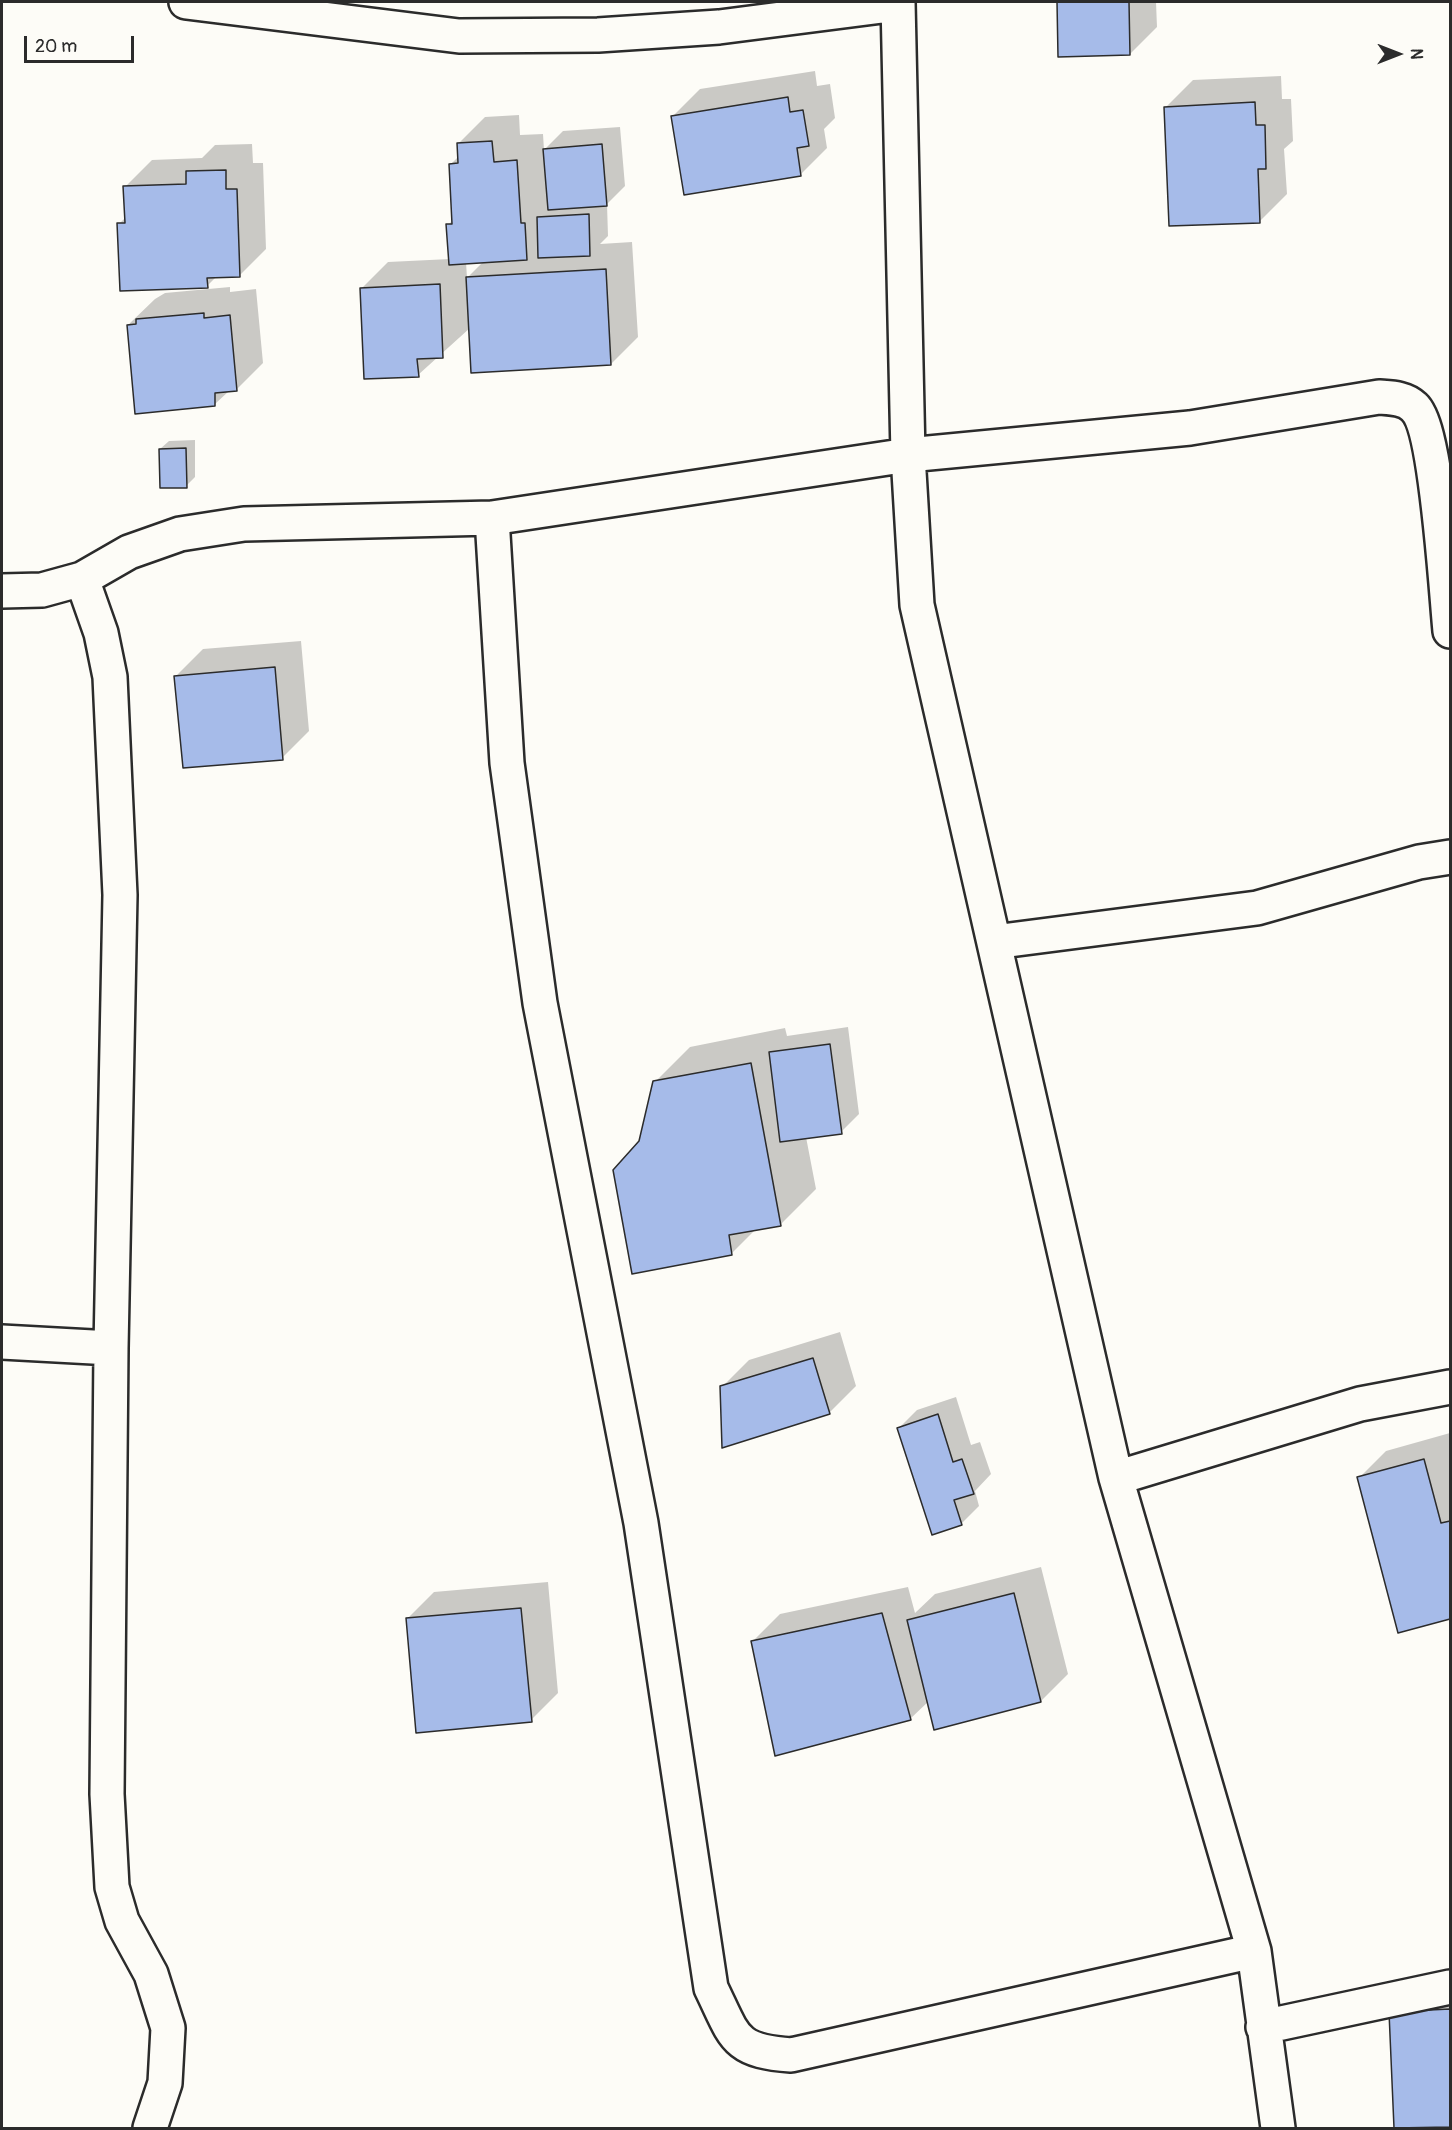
<!DOCTYPE html>
<style>
body{margin:0}
#map{position:relative;width:1452px;height:2130px;overflow:hidden;background:#fdfcf7;font-family:Pangolin,sans-serif}
canvas{display:block}
.frame{position:absolute;inset:0;border:3px solid #2b2b2b;pointer-events:none}
.north{position:absolute;left:1368px;top:24px;width:60px;height:60px;-webkit-text-stroke:4px #fdfcf7;paint-order:stroke;rotate:90deg;font-size:16px;font-weight:700;line-height:24px;text-align:center;color:#2b2b2b}
.north::after{content:'';display:block;margin:auto;width:21px;height:27px;background:#2b2b2b;clip-path:polygon(50% 0,100% 100%,50% 72%,0 100%)}
.scale{position:absolute;left:24px;top:36px;width:110px;height:27px;box-sizing:border-box;border:3px solid #2b2b2b;border-top:0;padding-left:8px;font-size:18px;line-height:21px;white-space:nowrap;color:#2b2b2b;-webkit-text-stroke:4px #fdfcf7;paint-order:stroke}
</style>
<div id="map">
<canvas width="1452" height="2130"></canvas>
<div class="frame"></div>
<div class="north">N</div>
<div class="scale">20 m</div>
</div>
<script>
const c = document.querySelector('canvas').getContext('2d');
c.lineJoin = 'round';
function paint(path, color) { c.fillStyle = color; c.fill(path, 'evenodd'); }
function stroke(path, color, width, dash) { c.strokeStyle = color; c.lineWidth = width; c.lineCap = dash ? 'butt' : 'round'; c.setLineDash(dash || []); c.stroke(path); }
paint(new Path2D(`
 M1059 2H1156L1157 27 1130 54 1060 55Z
 M815 71 817 86 830 84 835 118 824 129 827 148 800 175 673 116 700 89Z
 M1281 76 1282 99H1291L1293 141 1284 149 1287 194 1260 221 1166 107 1193 80Z
 M519 115 520 135 543 134 544 150 563 131 620 127 625 186 607 204 608 236 600 244 632 242 638 337 611 364 470 328 418 375 361 289 388 262 450 259 448 225 454 219 450 165 459 156 458 144 485 117ZM484 261 467 278 466 262Z
 M252 144 253 163H263L266 249 239 276H217L206 287 119 224 126 217 125 187 152 160 202 158 215 145Z
 M230 287V292L256 289 263 363 236 390 229 391 215 404 128 325 155 299 165 293Z
 M195 440V477L186 486 160 449 169 441Z
 M301 641 309 731 282 758 176 676 203 649Z
 M848 1027 859 1114 841 1132 806 1137 816 1189 781 1224 756 1229 732 1253 640 1141 655 1082 690 1047 785 1028 787 1036Z
 M840 1332 856 1386 829 1413 722 1387 749 1360Z
 M956 1397 971 1445 980 1442 991 1474 975 1491 979 1506 961 1524 899 1428 917 1410Z
 M1450 1433V1618L1399 1632 1359 1478 1386 1451Z
 M1041 1567 1068 1674 1041 1701H929L910 1719 753 1641 780 1614 908 1587 915 1613 935 1594Z
 M548 1582 558 1693 531 1720 407 1619 434 1592Z
 M1450 1984V2126L1395 2128 1390 2012Z`), '#0003');
const building = new Path2D(`
 M1057 2H1129L1130 55 1058 57Z
 M788 97 790 112 803 110 809 146 797 148 801 176 684 195 671 116Z
 M1255 102 1256 125H1265L1266 169H1258L1260 223 1169 226 1164 107Z
 M492 141 494 162 517 160 521 223H525L527 260 449 265 446 224H452L449 164 458 163 457 143Z
 M602 144 607 206 548 210 543 149Z
 M226 170V189H237L240 277 207 278 208 288 120 291 117 223H125L123 186 186 184V171Z
 M589 214 590 256 538 258 537 217Z
 M606 269 611 365 471 373 466 277Z
 M440 284 443 358 417 359 419 377 364 379 360 288Z
 M204 313V318L230 315 237 391 215 393V406L135 414 127 325 136 324V319Z
 M186 448 187 488H160L159 449Z
 M275 667 283 760 183 768 174 676Z
 M830 1044 842 1134 780 1142 769 1052Z
 M751 1063 781 1226 729 1235 732 1255 632 1274 613 1170 639 1141 653 1081Z
 M813 1358 830 1414 722 1448 720 1386Z
 M938 1414 953 1462 962 1459 974 1494 954 1500 962 1525 932 1535 897 1428Z
 M1424 1459 1441 1523 1450 1521V1619L1398 1633 1357 1477Z
 M1014 1593 1041 1702 934 1730 907 1620Z
 M521 1608 532 1722 416 1733 406 1618Z
 M882 1613 911 1720 775 1756 751 1641Z
 M1450 2009V2127L1394 2128 1389 2012Z`);
paint(building, '#a6bbe9');
stroke(building, '#2b2b2b', 1.5);
const minor = new Path2D(`
 M186 2 459 36 598 35 719 27 898 4
 M898 2 908 455 917 605 1116 1478 1254 1951 1278 2128
 M492 518 507 763 540 1003 641 1523 711 1988C735 2037 733 2051 791 2055L1254 1951
 M82 579 101 633 110 677 120 895 111 1348 107 1794 112 1887 122 1921 151 1974 168 2028 165 2083 150 2128
 M2 591 42 590 82 579 129 552 180 534 244 524 492 518 908 455 1190 428 1379 397C1392 398 1405 398 1414 407 1437 428 1446 592 1450 631
 M994 942 1257 908 1419 862 1450 857
 M2 1342 111 1348
 M1116 1478 1360 1404 1450 1387
 M1263 2027 1450 1987`);
stroke(minor, '#2b2b2b', 38);
stroke(minor, '#fdfcf7', 33);
</script>
